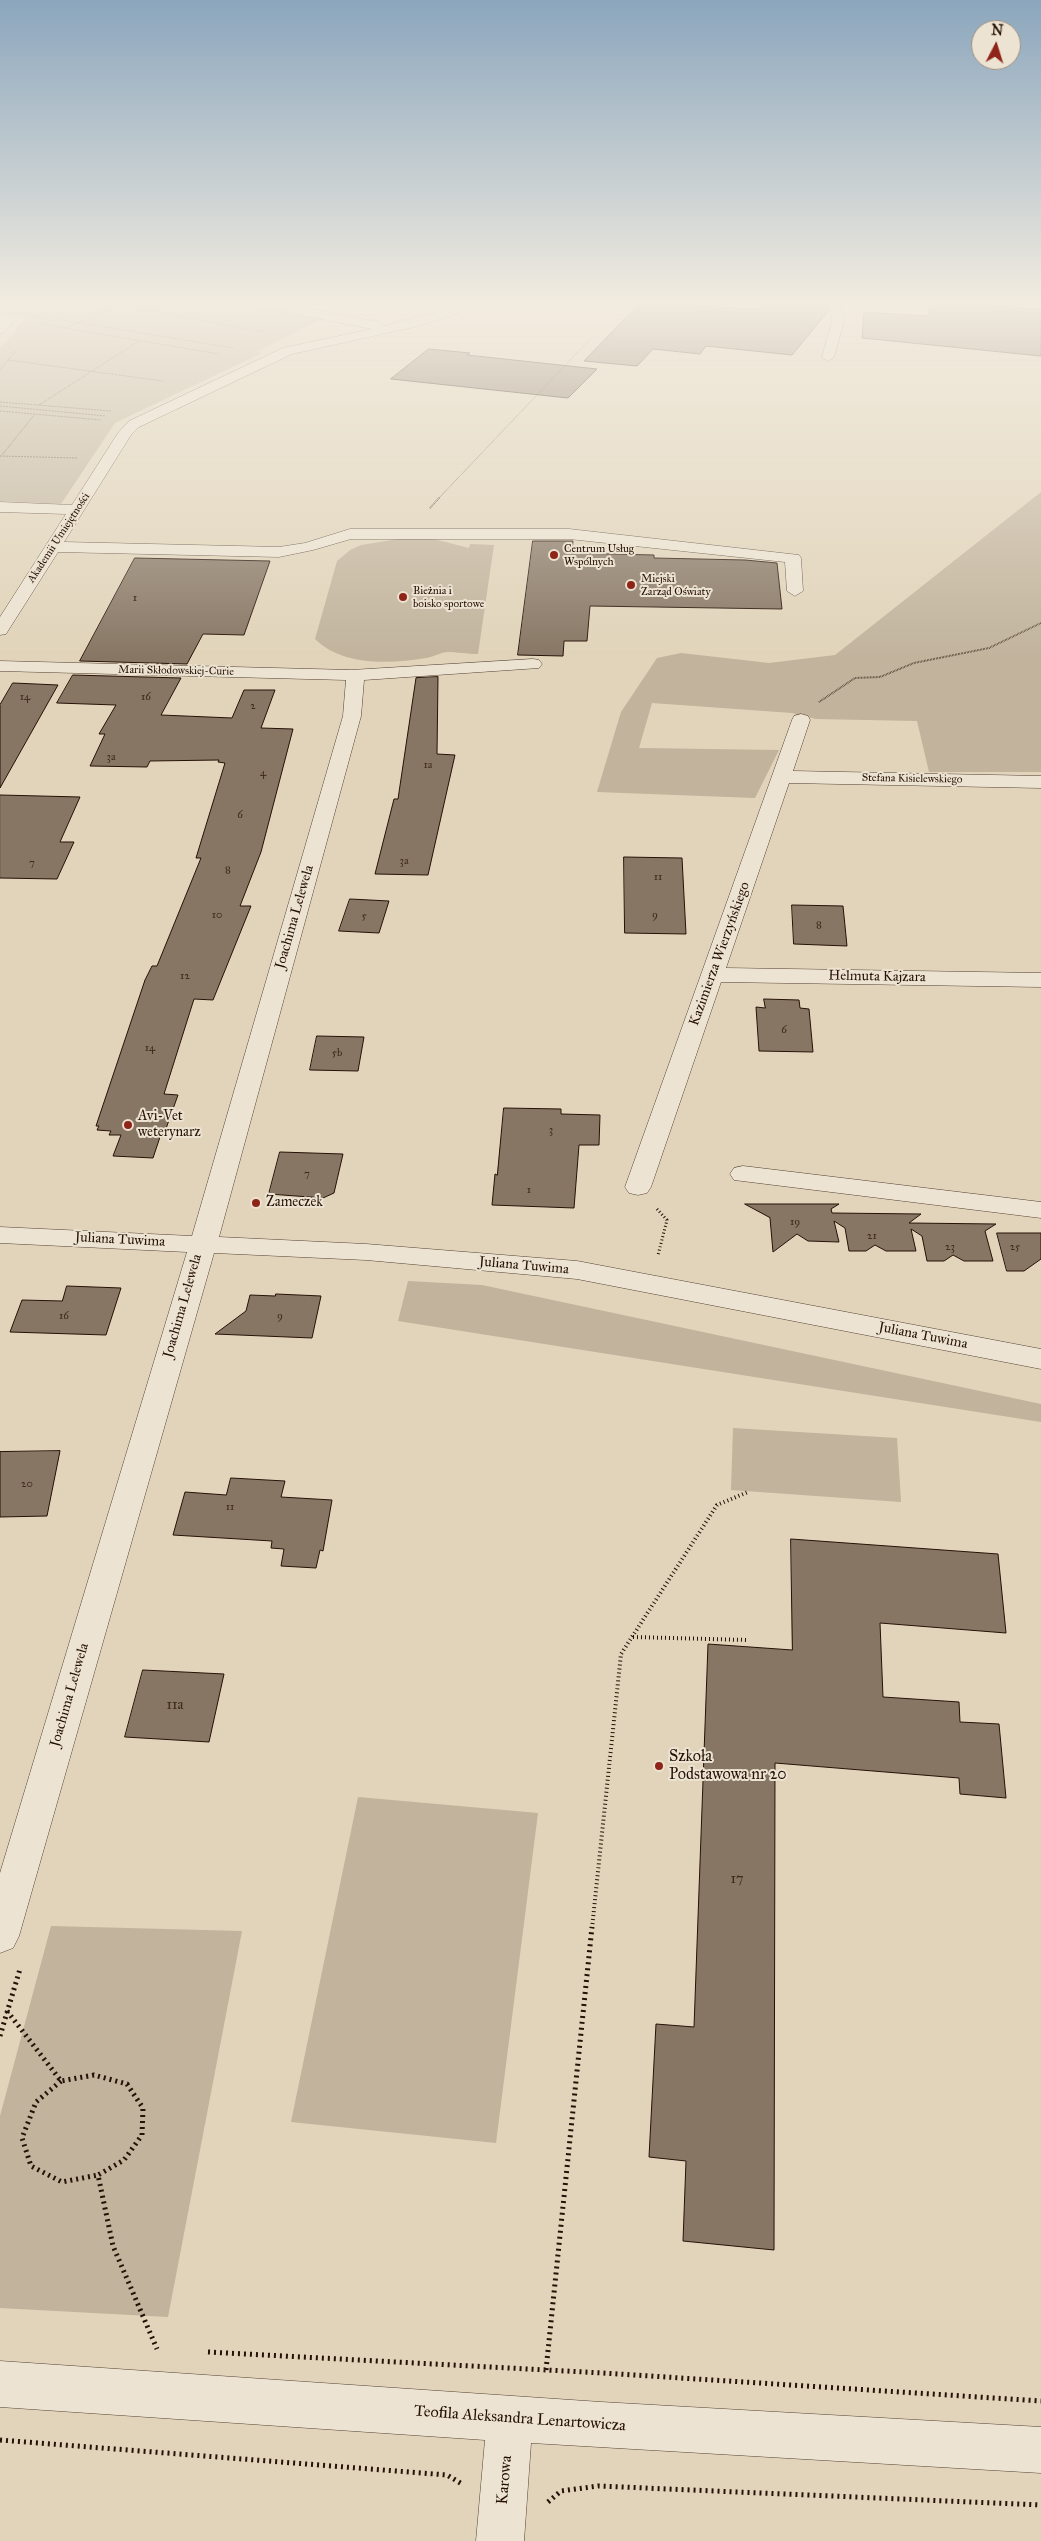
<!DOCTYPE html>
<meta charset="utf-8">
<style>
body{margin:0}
#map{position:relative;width:1041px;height:2541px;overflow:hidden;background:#e1d4ba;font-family:"IM FELL Great Primer",serif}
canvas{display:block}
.north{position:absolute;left:971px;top:20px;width:50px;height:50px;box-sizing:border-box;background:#ece3d2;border:1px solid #9d8f81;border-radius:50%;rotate:5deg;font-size:14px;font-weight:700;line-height:20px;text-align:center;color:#261107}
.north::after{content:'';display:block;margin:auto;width:18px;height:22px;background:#8f2418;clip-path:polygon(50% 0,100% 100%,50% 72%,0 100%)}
</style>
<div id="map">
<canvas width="1041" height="2541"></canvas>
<div class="north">N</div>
</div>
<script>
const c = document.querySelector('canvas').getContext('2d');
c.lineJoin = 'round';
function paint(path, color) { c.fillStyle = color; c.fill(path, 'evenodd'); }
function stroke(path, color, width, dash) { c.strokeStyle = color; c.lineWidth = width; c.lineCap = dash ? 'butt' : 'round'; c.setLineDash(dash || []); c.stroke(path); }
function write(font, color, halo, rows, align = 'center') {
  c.font = font + ' "IM FELL Great Primer",serif'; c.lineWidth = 4; c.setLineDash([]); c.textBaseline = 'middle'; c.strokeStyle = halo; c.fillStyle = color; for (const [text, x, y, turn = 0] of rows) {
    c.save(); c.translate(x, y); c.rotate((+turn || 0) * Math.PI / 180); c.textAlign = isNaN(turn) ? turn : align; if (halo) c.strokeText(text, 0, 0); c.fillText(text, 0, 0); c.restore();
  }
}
paint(new Path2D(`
 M0 302H240L325 318 258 351 262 353 115 423 61 504 0 501V348L26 318 0 313Z
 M1041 492V772H929L917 721 816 719 792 713 652 703 639 748 779 750 755 798 597 792 621 712 657 658 681 653 769 663 835 655Z
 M398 539H434L469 548 470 544 494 545 478 654C468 654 455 652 448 652 441 652 433 657 426 658 390 664 342 666 315 639L337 561 350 550 361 545Z
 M408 1281 482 1285 1041 1404V1422L398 1321Z
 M733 1428 897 1438 901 1502 731 1490Z
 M358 1797 538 1813 496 2143 291 2122Z
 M51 1926 242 1931 168 2317 0 2308V2116Z`), '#c1b39c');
const building = new Path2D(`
 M759 302H828L829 310 792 355 706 346 700 354 653 349 637 366 584 361 639 304 761 309Z
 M927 302 1041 309V356L862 338 864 312 930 316Z
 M429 349 470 353 467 355 597 369 568 398 391 379Z
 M533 541H573L572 553 654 555V558L745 560 777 563 782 609 590 606 587 641H564L563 656 518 655Z
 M135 558 270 561 244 635 203 634 187 664 80 661Z
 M73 675 181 678 161 715 232 718 244 690H275L261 728 293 729 261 852 240 906H251L213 1000 194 999 164 1094 178 1095 163 1137H160L153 1158 113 1156 121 1135H109L111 1131 97 1130 99 1126H96L145 980 152 966H157L201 858H196L225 763 218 762 219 760 150 761 147 767 90 766 105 734H99L116 705 57 703Z
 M438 677 437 754 455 755 428 875 375 874 394 799H398L416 678Z
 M13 683 58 685 0 788V705Z
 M0 795 80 797 60 842H74L57 879 0 878Z
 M624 857 682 858 686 934 625 933Z
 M350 899 389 901 379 933 339 931Z
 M792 905 843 906 847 946 794 944Z
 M764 999 799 1000 800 1008 809 1009 813 1052 759 1051 756 1007 765 1008Z
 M317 1036 364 1037 358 1071 310 1070Z
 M504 1108 561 1109V1114L600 1115 599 1145H579L574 1208 492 1205 495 1174 497 1175Z
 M280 1152 343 1154 334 1193 323 1198 269 1194Z
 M745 1204H839L831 1209 832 1213 921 1214 909 1223 996 1224 985 1231 993 1261H964L953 1255 944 1261H927L922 1236 911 1229 916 1251H886L875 1245 866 1251H849L845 1228 834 1221 839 1242 808 1241 797 1234 773 1252 770 1218Z
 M997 1233H1041V1259L1024 1271H1007Z
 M67 1286 121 1288 106 1335 10 1332 22 1300 62 1301Z
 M276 1294 321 1296 312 1338 215 1334 246 1311 250 1295 275 1296Z
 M60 1451 47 1516 0 1517V1452Z
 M231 1478 285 1481 281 1497 332 1500 323 1551 320 1550 316 1568 281 1566 284 1549 271 1548 272 1541 173 1535 185 1492 226 1495Z
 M791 1539 998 1554 1006 1633 880 1623 883 1697 959 1702 960 1722 999 1724 1006 1798 960 1794 959 1778 775 1763 774 2250 683 2241 686 2161 649 2157 656 2024 694 2027 708 1644 792 1650Z
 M143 1670 224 1674 209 1742 125 1737Z`);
paint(building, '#877664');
stroke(building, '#261107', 1);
const minor = new Path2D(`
 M250 302H276L378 322 384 326 441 311 462 302H479L449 317 414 327 292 354 139 427 131 435 64 542 279 547 305 543 350 529H569L799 555 801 558 803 591 795 596 787 591 785 562 569 539H351L313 550 279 557 58 552 6 634 0 635V617L66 514 0 512V502L72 505 118 433 129 421 283 348 372 329 256 306Z
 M830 302H842L844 321 834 357 828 361 822 357 832 321Z
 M0 314 13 317 15 320 4 333 0 334Z
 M533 659 539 660 542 664 539 668 364 680 361 716 219 1237 366 1244 577 1261 1041 1349V1369L577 1279 366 1260 214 1253 19 1936 13 1948 0 1953V1873L187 1252 0 1243V1227L192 1236 343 716 346 680 0 671V661L351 670Z
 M801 714 808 716 810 720 793 771 1041 776V788L789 783 726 968 1041 973V987L721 982 651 1187 647 1193 638 1195 629 1193 625 1187 792 720 794 716Z
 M743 1166 1041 1202V1218L734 1180 730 1174 734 1168Z
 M0 2361 601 2402 1041 2427V2473L531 2443 524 2541H476L485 2440 0 2407Z`);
stroke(minor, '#554234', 1);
stroke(new Path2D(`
 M104 302 265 332
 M219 302 231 305
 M32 315 233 348
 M35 323 219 354
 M66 328 128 302
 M8 360 163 381
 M0 370 16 351
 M0 402 111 411
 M39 405 139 341
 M0 406 106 416
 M0 411 101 420
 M2 455 35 414
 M0 456 77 458
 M439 498 593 336`), '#261107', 1, [0.5, 1]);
stroke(new Path2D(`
 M430 508 440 497
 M819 702 855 678 880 677 914 663 989 648 1041 623`), '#261107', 2, [0.5, 1]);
stroke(new Path2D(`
 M657 1209 667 1220 658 1255`), '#261107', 3, [1, 2.5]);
stroke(new Path2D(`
 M633 1637 747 1640
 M592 1928 621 1654 717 1505 748 1492`), '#261107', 4, [1, 3]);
stroke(new Path2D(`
 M7 2011 61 2081 94 2075 127 2084 143 2108 142 2135 124 2160 98 2175 113 2246 157 2349
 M0 2036 20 1969
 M61 2081 36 2102 22 2138 31 2166 62 2182 98 2175
 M208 2352 603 2373 1041 2401
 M546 2370 592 1927
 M0 2440 447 2475 462 2484
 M548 2502 561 2491 598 2486 1041 2505`), '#261107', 5, [2, 4]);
paint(minor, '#ece3d2');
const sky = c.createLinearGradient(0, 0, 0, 658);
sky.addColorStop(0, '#8ba6bd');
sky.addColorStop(0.46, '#f2ece0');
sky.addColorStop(1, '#f2ece000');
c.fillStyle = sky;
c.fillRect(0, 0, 1041, 658);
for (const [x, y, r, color] of [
 [554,555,5,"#8f2418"],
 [631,585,5,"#8f2418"],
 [403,597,5,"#8f2418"],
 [128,1125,5,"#8f2418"],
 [256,1203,5,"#8f2418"],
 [659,1766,5,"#8f2418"]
]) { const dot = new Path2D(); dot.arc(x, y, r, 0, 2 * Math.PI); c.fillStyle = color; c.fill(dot); stroke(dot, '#ece3d2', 2); }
write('11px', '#261107', '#ece3d2', [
 ["Akademii Umiejętności",59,538,-57],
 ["Marii Skłodowskiej-Curie",176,671,1],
 ["Stefana Kisielewskiego",912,779,1]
]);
write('11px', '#261107', '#ece3d2', [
 ["Centrum Usług",564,549],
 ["Wspólnych",564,562],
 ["Miejski",641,579],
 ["Zarząd Oświaty",641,592],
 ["Bieżnia i",413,591],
 ["boisko sportowe",413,604]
], 'left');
write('11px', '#3e2a1e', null, [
 ["1",135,598],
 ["14",25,697],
 ["16",146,697],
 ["2",253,706],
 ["3a",111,757],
 ["1a",428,765],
 ["4",263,773],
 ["6",240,815],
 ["3a",404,861],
 ["7",32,863],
 ["8",228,870],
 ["11",658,877],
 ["10",217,915],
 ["9",655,915],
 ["5",364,916],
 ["8",819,925],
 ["12",185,976],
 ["6",784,1030],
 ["14",150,1048],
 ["5b",337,1053],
 ["3",551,1130],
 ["7",307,1174],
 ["1",529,1190],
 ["19",795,1222],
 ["21",872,1236],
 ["23",950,1247],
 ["25",1015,1247],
 ["16",64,1316],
 ["9",280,1316],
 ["20",27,1484],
 ["11",230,1507]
]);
write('14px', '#261107', '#ece3d2', [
 ["Joachima Lelewela",295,917,-74],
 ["Kazimierza Wierzyńskiego",720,954,-70],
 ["Helmuta Kajzara",877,977,1],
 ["Juliana Tuwima",120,1240,3],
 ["Juliana Tuwima",524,1266,5],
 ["Joachima Lelewela",183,1306,-74],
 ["Juliana Tuwima",923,1336,11],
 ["Joachima Lelewela",70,1695,-74]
]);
write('14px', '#261107', '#ece3d2', [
 ["Avi-Vet",138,1117],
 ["weterynarz",138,1133],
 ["Zameczek",266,1203]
], 'left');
write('14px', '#3e2a1e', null, [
 ["11a",175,1706],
 ["17",737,1880]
]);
write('16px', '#261107', '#ece3d2', [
 ["Szkoła",669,1757],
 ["Podstawowa nr 20",669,1775]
], 'left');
write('16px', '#261107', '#ece3d2', [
 ["Teofila Aleksandra Lenartowicza",520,2419,4],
 ["Karowa",505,2480,-85]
]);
</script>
